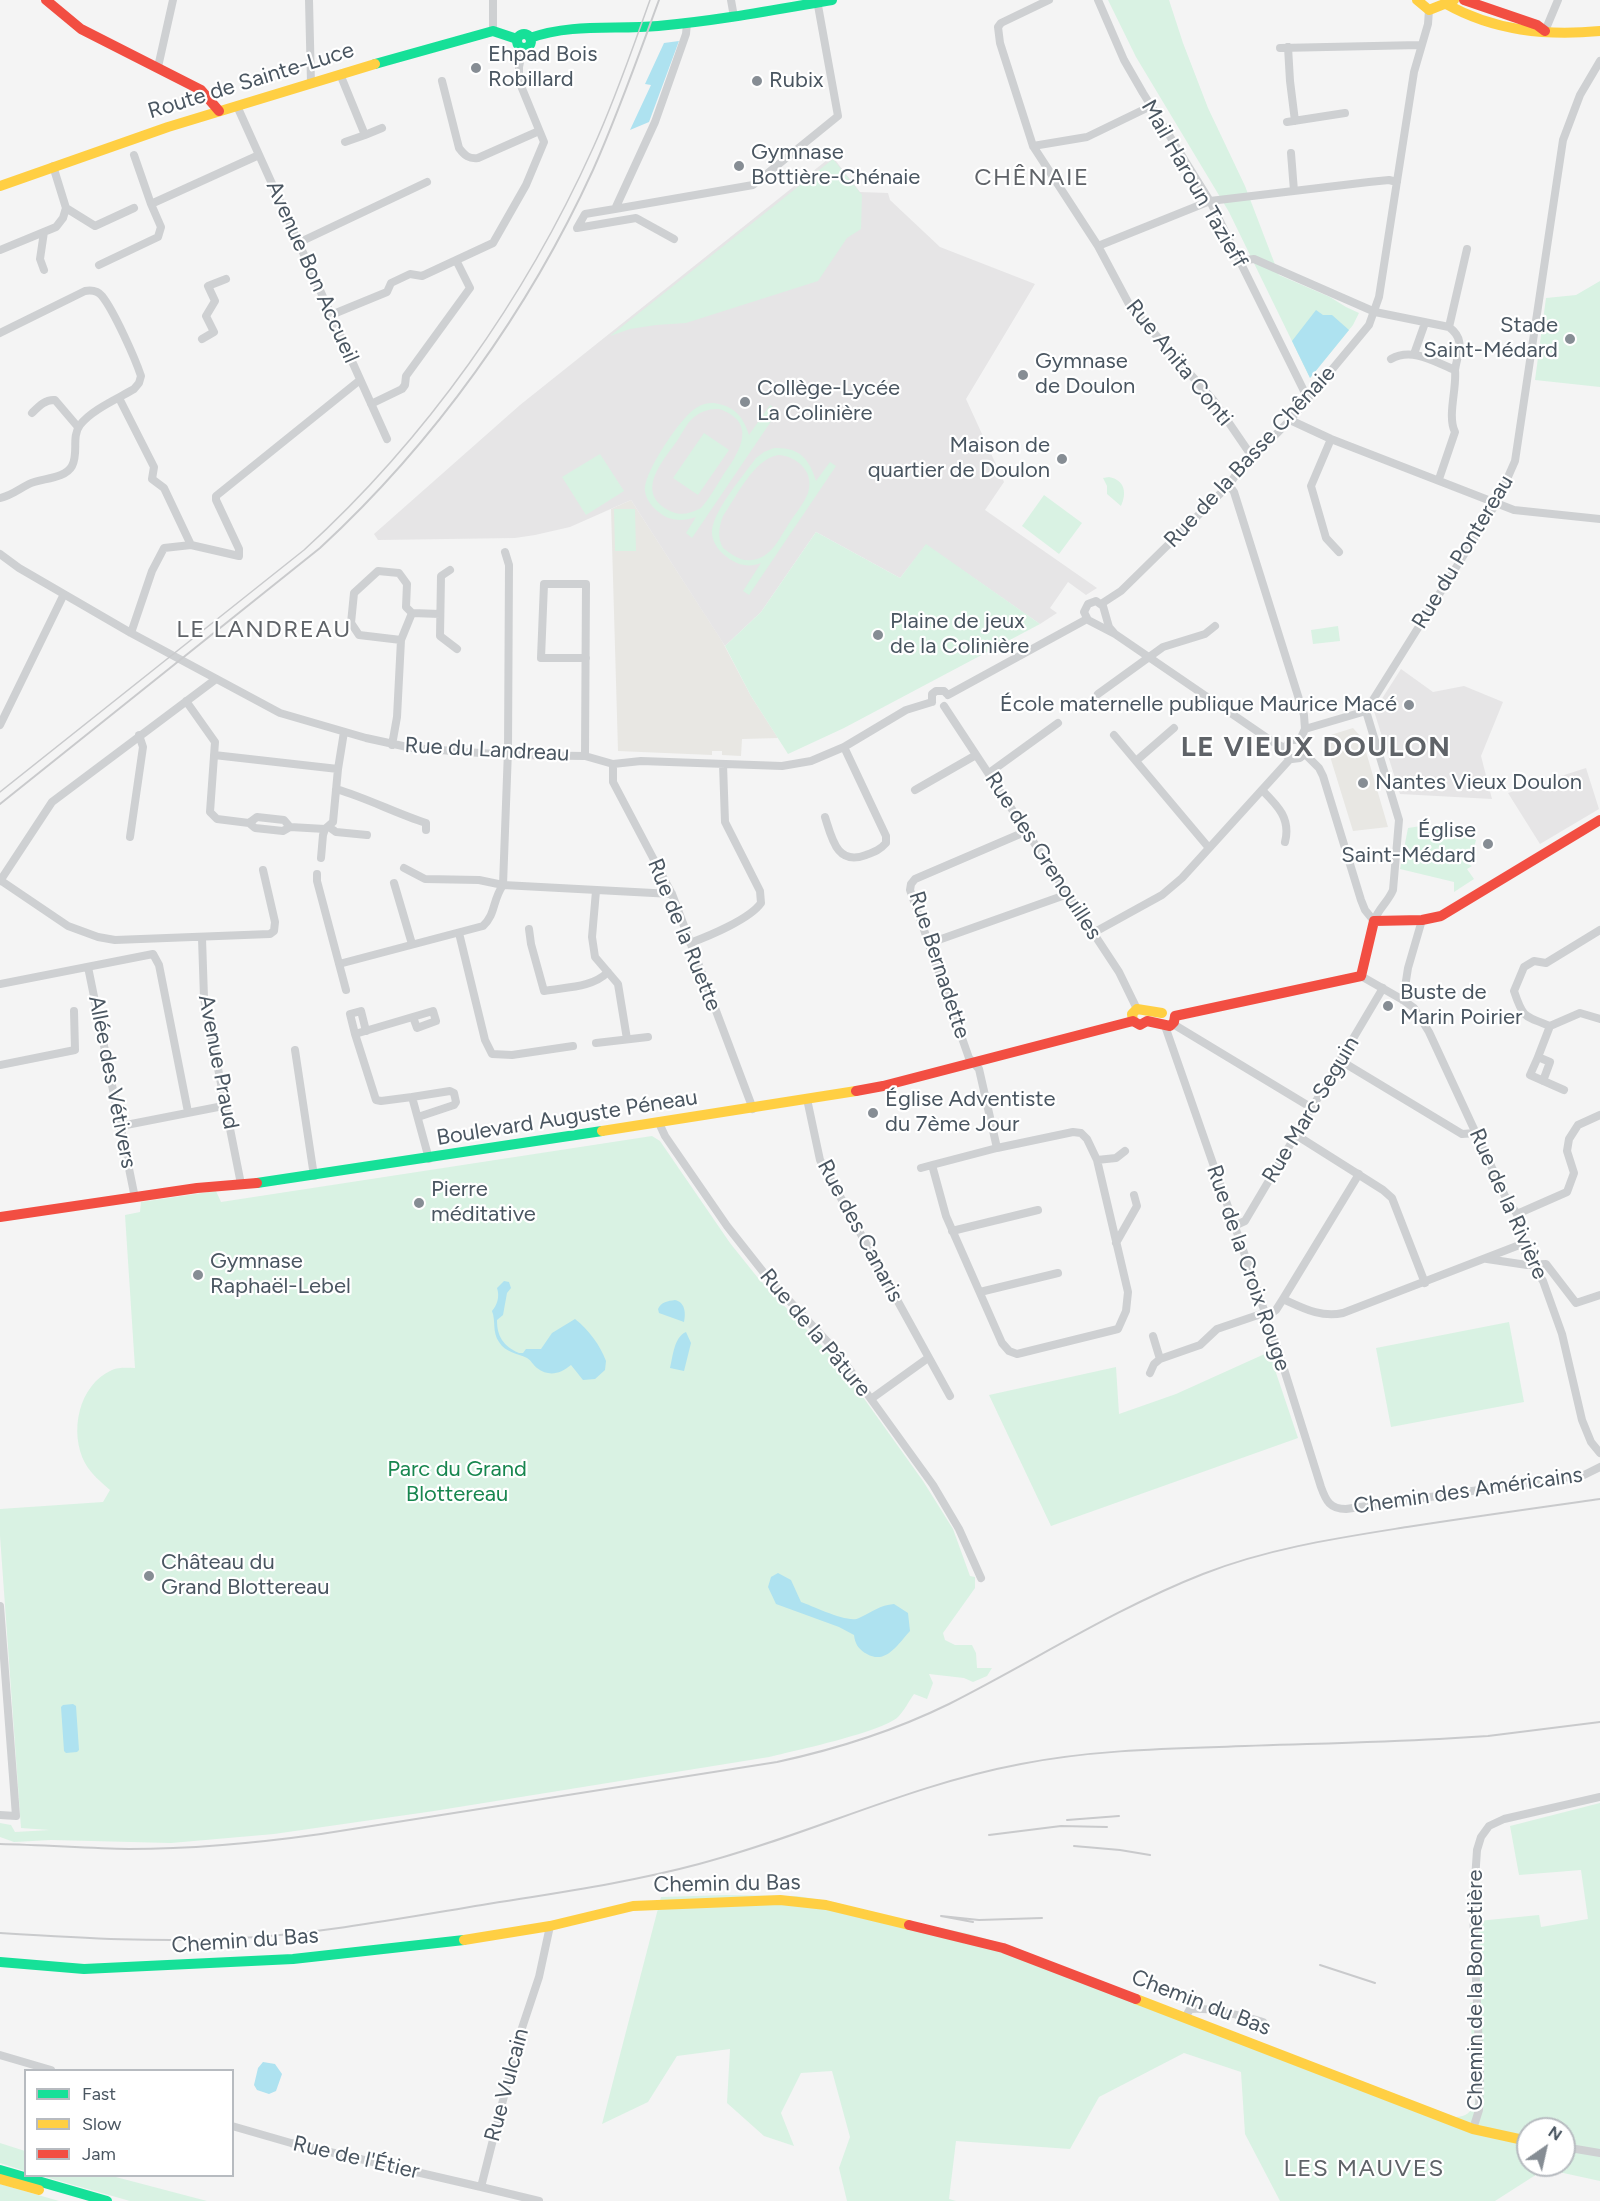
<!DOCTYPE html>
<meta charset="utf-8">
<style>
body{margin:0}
#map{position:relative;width:1600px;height:2201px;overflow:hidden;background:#f4f4f4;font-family:Figtree,sans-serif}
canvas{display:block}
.legend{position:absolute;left:24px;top:2069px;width:210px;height:108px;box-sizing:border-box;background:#fff;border:2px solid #b7bbc0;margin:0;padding:8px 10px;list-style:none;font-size:18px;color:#4a5661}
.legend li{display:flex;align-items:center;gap:12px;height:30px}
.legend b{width:30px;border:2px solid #b7bbc0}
.north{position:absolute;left:1516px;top:2117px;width:60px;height:60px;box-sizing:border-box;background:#fff;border:2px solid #b7bbc0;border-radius:50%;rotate:34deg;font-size:16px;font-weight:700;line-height:24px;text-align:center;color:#4a5661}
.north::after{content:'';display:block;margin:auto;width:21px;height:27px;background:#868d94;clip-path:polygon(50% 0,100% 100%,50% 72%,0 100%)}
</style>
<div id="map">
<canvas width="1600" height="2201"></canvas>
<ul class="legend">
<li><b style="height:8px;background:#16e098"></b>Fast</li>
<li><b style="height:8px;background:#ffcf43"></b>Slow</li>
<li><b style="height:8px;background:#f24e42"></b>Jam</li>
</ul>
<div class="north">N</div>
</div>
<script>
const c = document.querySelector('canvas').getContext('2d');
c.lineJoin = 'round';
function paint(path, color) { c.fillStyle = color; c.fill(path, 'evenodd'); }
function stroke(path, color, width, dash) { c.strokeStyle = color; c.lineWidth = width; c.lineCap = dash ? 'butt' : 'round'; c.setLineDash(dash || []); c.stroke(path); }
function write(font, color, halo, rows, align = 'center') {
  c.font = font + ' Figtree,sans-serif'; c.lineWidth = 4.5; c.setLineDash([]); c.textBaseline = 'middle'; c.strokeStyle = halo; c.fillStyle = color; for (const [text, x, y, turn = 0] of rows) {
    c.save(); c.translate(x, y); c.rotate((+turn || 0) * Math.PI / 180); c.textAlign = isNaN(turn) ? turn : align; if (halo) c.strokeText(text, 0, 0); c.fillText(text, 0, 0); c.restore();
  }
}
paint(new Path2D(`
 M631 500 722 641 751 696 778 738 742 739 741 756 722 755V751H712V755L618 751 611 509Z
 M1353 728 1362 738 1388 827 1353 831 1324 737Z`), '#e8e7e3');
paint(new Path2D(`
 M832 156 860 192 888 193 890 200 940 247 1035 284 966 399 1004 482 985 510 1097 588 1086 595 1068 582 1050 608 1057 613 1040 624 926 545 900 578 816 532 761 612 725 646 631 500 570 527 535 535 515 538 378 540 374 534 520 405Z
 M1401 669 1433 692 1464 686 1503 702 1481 756 1492 799 1400 794 1374 711Z
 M1586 768 1599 809 1540 844 1508 793Z`), '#e6e5e6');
paint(new Path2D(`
 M1108 0H1169L1183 43 1208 108 1245 186 1279 275 1330 297 1346 307 1359 313 1353 325 1310 378 1229 212 1136 57Z
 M833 159 862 195 861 229 847 238 818 281 686 323 656 325 630 329 610 336Z
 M1600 281V387L1535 380 1546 298 1576 295Z
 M714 403C734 406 743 416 749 435L770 405 778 411 692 538 686 533 696 517C684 521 671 522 660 513 653 508 646 500 645 491 643 473 681 417 696 408 702 404 707 403 714 403ZM719 409C760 423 738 454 722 477 715 488 709 499 701 508 689 514 681 516 670 511 634 493 662 462 677 441 683 432 688 420 697 415 704 410 711 409 719 409Z
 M704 433 729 450 698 495 673 478Z
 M774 448C799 447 809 458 816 481L830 462 836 466 749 595 743 591 761 563C749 568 737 565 727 557 720 552 713 544 712 534 710 514 744 475 756 458L764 452ZM778 455C797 456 815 472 808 493 804 504 794 515 788 525 779 539 771 558 752 560 741 562 731 554 723 548 717 537 719 527 723 516 736 497 754 459 778 455Z
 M600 454 624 491 586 515 562 477Z
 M1109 477C1125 480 1127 493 1121 506L1107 494V486L1103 478Z
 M1044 495 1082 523 1059 554 1022 526Z
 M614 509H635L636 551H615Z
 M816 532 900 578 926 544 1040 624 844 728 788 754 751 696 725 646 761 612Z
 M1338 626 1340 641 1313 644 1311 630Z
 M1421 826 1461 833 1476 840 1472 855 1468 854 1465 862 1472 866 1467 869 1474 879 1454 892V882L1400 869 1408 828Z
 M652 1136 660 1141 730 1243 758 1278 840 1365 923 1481 953 1529 970 1576 975 1577V1588L943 1633 945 1640 955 1645H972L976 1653 977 1668H992L987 1676 973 1682 964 1678 929 1674 933 1683 927 1699 914 1694C909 1701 904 1711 898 1717 882 1732 794 1751 769 1757L434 1811 274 1834 171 1843 51 1840 14 1842 0 1837V1823L11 1825 15 1832 50 1830 21 1828 0 1536V1509L103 1502 110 1490C101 1482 91 1474 85 1463 69 1433 78 1385 112 1370 119 1367 128 1368 135 1368L125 1215 140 1212 141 1202 216 1191 221 1202Z
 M1509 1322 1524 1402 1391 1427 1376 1348Z
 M1269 1352 1298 1438 1051 1526 989 1395 1116 1367 1119 1414 1176 1394Z
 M1600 1803V2181L1545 2169 1495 2201H1280L1245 2134 1241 2072 1184 2053 1099 2097 1070 2149 956 2141 949 2199 956 2201H847L839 2168 850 2137 832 2071 801 2073 781 2113 794 2146 764 2136 727 2103 730 2049 677 2056 648 2102 602 2124 661 1897 726 1895 797 1896 833 1902 912 1922 970 1934 1010 1946 1455 2117C1467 2117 1470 2112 1475 2103L1470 2003 1480 2000 1478 1921 1539 1915 1541 1927 1588 1919 1581 1870 1519 1875 1510 1826ZM1528 2129H1564V2165H1528Z
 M0 2143 25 2151V2171L0 2163Z
 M42 2176H112L207 2201H130Z
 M0 2184 59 2201H0Z`), '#d9f2e3');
paint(new Path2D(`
 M679 41 649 122 630 130 651 85 645 84 664 43Z
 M1316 310 1323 315H1332L1349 330 1310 378 1292 341Z
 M504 1281 509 1282 511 1288 507 1293 503 1315 497 1320C497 1336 503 1346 519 1353H523L526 1349H541L552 1333 575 1319C589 1330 600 1345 606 1361L605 1370 595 1379 583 1380 571 1365C560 1374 549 1377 537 1368 533 1365 531 1360 527 1358 517 1353 506 1353 499 1342 492 1332 496 1321 492 1311 497 1305 500 1297 497 1288Z
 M675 1300C685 1302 686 1313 684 1322L659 1313 658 1309C661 1302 668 1301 675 1300Z
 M686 1332 691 1343 684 1371 670 1368C673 1356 674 1337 686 1332Z
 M778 1573 791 1580 801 1602C813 1606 849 1624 859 1618 872 1612 880 1605 894 1604L908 1613 910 1631C898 1644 886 1665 867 1654 859 1650 855 1644 854 1635L839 1627 776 1604 768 1587 771 1577Z
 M73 1704 76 1706 79 1750 77 1752 66 1753 64 1751 61 1707 63 1705Z
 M263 2062 275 2064 282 2074 276 2091 269 2094 257 2090 254 2085 258 2068Z`), '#aee2f0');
stroke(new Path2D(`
 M309 0 311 83
 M493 0V31
 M731 0 734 17
 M1049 0 1001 23 998 27 1000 43 1033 146 1098 246 1130 306 1214 401 1253 458
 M1098 0 1124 60 1143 93 1210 201 1308 399
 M1545 31 1558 0
 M1288 47 1290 81 1295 121
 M1280 48 1420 45
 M158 67 173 0
 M340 74 365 135 382 128
 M442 81 459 148C465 156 469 159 478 158L539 131
 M237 106 387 439
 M1287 122 1345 113
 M345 142 365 135
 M1033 146 1087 137 1151 106
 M1291 153 1294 191
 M134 155 151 204
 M53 166 66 208 95 226 134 208
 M615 209 753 185 838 116 817 0
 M674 239 636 218 577 228 585 214 615 209 655 122 686 34 687 23
 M298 243 427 182
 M1098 246 1210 201 1369 182 1389 180 1397 182
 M0 250 56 227 63 218 66 208
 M1239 261 1254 259 1375 312 1449 327 1467 249
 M99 265 158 237 161 227 151 204 259 155
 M44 270 40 259 44 232
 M331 315 387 292 391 283 410 274 422 276 493 243 526 185 544 142 519 81V67L523 48
 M1449 327C1466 340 1458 351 1455 370
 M0 333 85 291C91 290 98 291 102 296 114 311 135 358 141 376L139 383 134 389C119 398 91 410 80 425 71 437 79 453 72 466 65 479 41 478 29 484 19 489 11 496 0 498
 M202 339 214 332 206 316 215 301 208 286 226 279
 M1414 354 1425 323
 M1391 359C1412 347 1435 362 1455 370 1457 389 1447 416 1455 432L1439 479
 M119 398 154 467 152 479 164 488 191 545
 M371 404 402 389 405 385 406 376 470 288 456 260
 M32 413C38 407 45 399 55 400L78 427
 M1290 420 1331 439 1514 510 1600 519
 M1331 439 1311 486 1326 538 1339 552
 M1229 485 1234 492 1304 715 1305 729 1300 740
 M505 552 509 565 508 750 503 885 672 894
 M0 554 19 568 131 633 280 713 366 738 412 748 508 755 585 756 613 764 641 761 782 766 811 761 844 747 906 710 932 702
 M450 570 441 576 440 636 457 649
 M1101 604 1121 591 1229 485 1235 476 1290 420 1369 325 1379 297 1414 72 1428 24 1429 10
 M412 613 440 614
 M131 633 152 571 164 548 191 545 239 556V549L216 500V496L360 380
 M1115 634 1109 627 1103 606 1096 601 1088 604 1084 612 1088 620 1115 634 1273 742 1285 748
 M1098 694 1163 647 1205 634 1215 626
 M948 695 1087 619
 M186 701 215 742 210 812 217 819 249 823
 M932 702V694L936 691H944L948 695
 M944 706 1119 972 1137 1009
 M1366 711 1497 502 1515 461 1563 140 1580 95 1600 61
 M1366 711 1399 820 1393 890C1388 902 1378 909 1374 921
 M0 725 64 594
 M1305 729 1366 711
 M1114 735 1209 848
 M392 745 397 717 401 640 359 635 351 623 354 593 378 571 399 573 407 584 406 607 412 613 401 640
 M1285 748 1286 755 1292 759 1300 758 1305 754
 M1285 748 1290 740H1300
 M1305 754 1319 768 1323 776 1361 900 1365 910 1374 921
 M214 755 338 769
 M585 756 586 584H544L541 658H586
 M1136 761 1174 728
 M613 764V782L672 894 753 1109
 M989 773 1058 723
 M336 789C367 798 395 813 426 823V830
 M915 790 976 755
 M1263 791C1278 806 1291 819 1285 842
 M825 817C832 839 837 866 866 855 874 852 880 850 886 843V836L844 747
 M290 827 284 820 257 817 249 823 255 828 283 831 290 827 325 829
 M329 827 336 832 367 835
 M130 837 143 747 139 735
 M321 858 323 835 325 829 333 822 338 769 344 732
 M317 874V881L346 990
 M0 880 68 926 98 937 115 940 270 934 274 931 275 922 263 870
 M0 881 52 802 216 679
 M394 883 412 944
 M596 891 592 937 595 957 618 984 627 1039
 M529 929 531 944 544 991C566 987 592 988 608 972
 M1600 930 1546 963 1534 961 1524 967 1514 991C1523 1018 1524 1016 1550 1026L1580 1013 1600 1019
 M459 933 485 1040 492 1054 512 1055 573 1046
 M1093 933 1162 895 1182 878 1290 759
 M202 938 204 998 241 1184
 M690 943C709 936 750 919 761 903L760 891 725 822 723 764
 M930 943 1068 894
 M339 964 483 926C496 914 492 901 503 885L479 880 425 879 404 868
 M88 967 135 1198
 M1361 976 1403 1000 1414 1008 1429 1032 1505 1196 1517 1214 1526 1255 1543 1281 1562 1334 1582 1420 1591 1442 1600 1453
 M0 984 153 954 159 965 188 1112
 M1403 1000 1408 968 1422 920
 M413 1017 417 1028 436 1021 433 1011 355 1034 376 1100 381 1101 412 1097 429 1159
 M1173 1024 1312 1108
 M1165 1026 1278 1350 1321 1487C1326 1501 1330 1509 1346 1509L1584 1475 1600 1467
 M355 1034 350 1014 361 1011 366 1031
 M596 1043 648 1037
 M295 1050 314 1176
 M1538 1057 1550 1026
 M1341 1061 1462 1134 1476 1133
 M0 1065 75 1050 74 1011
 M1543 1081 1550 1062 1538 1057 1530 1075 1564 1090
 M412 1097 450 1091 454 1093 456 1102 454 1105 418 1117
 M807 1099 820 1160 950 1396
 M659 1123 665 1136 727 1226 768 1278 837 1352 933 1485 959 1529 981 1578
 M121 1126 218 1107
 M1296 1135 1383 1190 1392 1198 1425 1283
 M997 1148 932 1165 946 1216 1002 1343 1009 1351 1017 1354 1118 1329 1126 1311 1128 1292 1097 1160 1087 1139 1081 1133 1073 1132 997 1148 979 1069 969 1058 910 890 911 884 915 879 1027 831
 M1097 1160 1116 1158 1125 1151
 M921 1168 932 1165
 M1517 1214 1567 1192 1574 1173 1567 1151 1569 1139 1578 1125 1600 1115
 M1234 1226 1245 1221 1383 988
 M952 1231 1038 1210
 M1116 1243 1137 1206 1134 1195
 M1487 1259 1527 1265 1546 1264 1576 1303 1600 1295
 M980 1292 1058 1273
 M1283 1299C1303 1308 1321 1318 1343 1313L1522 1244
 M1265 1318 1276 1310 1283 1299 1359 1174
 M1160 1359 1200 1345 1217 1329 1264 1313
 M1150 1373 1154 1364 1160 1359 1153 1336
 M871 1399 928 1358
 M0 1606 16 1816 0 1815
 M1185 2018 1190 2009C1214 2007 1240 2016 1263 2022
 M0 2055 51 2070
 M232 2126 291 2143 481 2187
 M1473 2129 1479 2110 1480 2073 1473 1910 1477 1850 1481 1837 1489 1826 1504 1819 1600 1797
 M1564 2147 1600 2153
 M539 2201 481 2187 519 2037 539 1977 550 1926`), '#ced0d2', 8);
stroke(new Path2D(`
 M517 41a7 7 0 1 1 14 0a7 7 0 1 1-14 0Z
 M530 38C572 23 615 30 658 26 716 21 774 10 832 0
 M375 64 493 31 517 39
 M257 1183 602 1131
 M0 1962 84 1969 293 1959 464 1940
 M0 2170 107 2201`), '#16e098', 10);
stroke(new Path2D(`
 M1417 0 1429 10 1454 0
 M1446 4C1494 31 1546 36 1600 31
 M0 186 168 127 375 64
 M1133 1021 1132 1014 1137 1009 1162 1013
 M602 1131 856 1091
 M464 1940 550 1926 633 1906 780 1900 826 1905 909 1925
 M1136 1999 1473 2129 1528 2141
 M0 2179 39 2190`), '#ffcf43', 10);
stroke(new Path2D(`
 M46 0 81 29 201 90 219 111
 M1464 0 1537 25 1545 31
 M1175 1016 1361 976 1374 921 1422 920 1441 916 1600 820
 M856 1091 883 1086 1133 1021 1140 1025 1147 1021 1170 1026 1174 1022 1175 1016
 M0 1217 197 1188 257 1183
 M909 1925 1003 1948 1136 1999`), '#f24e42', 10);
stroke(new Path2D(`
 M0 792 304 550C426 439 525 299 593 148 615 100 632 50 650 0`), '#c9cacc', 1.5);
stroke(new Path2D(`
 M0 804 320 548C434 443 529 310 593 170 618 114 638 57 659 0
 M1067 1820 1119 1816
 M989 1835 1061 1826 1107 1827
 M0 1844C43 1845 86 1848 129 1849 193 1849 257 1843 321 1834L777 1762C837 1749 894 1731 949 1704 1034 1661 1114 1609 1203 1574 1269 1548 1338 1538 1407 1527 1471 1517 1536 1508 1600 1499
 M1074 1846 1120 1850 1150 1855
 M973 1922 941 1916 979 1920 1042 1918
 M0 1933C81 1938 162 1943 242 1938 323 1933 403 1918 482 1905 555 1893 628 1883 699 1864 809 1835 909 1785 1021 1764 1087 1751 1153 1749 1219 1747 1292 1744 1366 1743 1439 1739L1488 1736 1600 1722
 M1320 1965 1375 1983`), '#c9cacc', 2);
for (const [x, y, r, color] of [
 [476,68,6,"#868d94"],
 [757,81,6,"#868d94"],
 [739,166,6,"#868d94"],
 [1570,339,6,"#868d94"],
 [1023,375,6,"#868d94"],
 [745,402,6,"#868d94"],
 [1062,459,6,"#868d94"],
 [878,635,6,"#868d94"],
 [1409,705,6,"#868d94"],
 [1363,783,6,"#868d94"],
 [1488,844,6,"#868d94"],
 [1388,1006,6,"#868d94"],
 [873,1113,6,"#868d94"],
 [419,1203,6,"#868d94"],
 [198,1275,6,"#868d94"],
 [149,1576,6,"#868d94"]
]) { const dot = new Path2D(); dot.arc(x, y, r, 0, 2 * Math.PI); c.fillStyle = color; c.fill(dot); stroke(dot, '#fff', 2); }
write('22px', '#4a5661', '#fff', [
 ["Ehpad Bois",488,55],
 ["Robillard",488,80],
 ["Rubix",769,81],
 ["Gymnase",751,153],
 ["Bottière-Chénaie",751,178],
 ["Stade",1558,326,"right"],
 ["Saint-Médard",1558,351,"right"],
 ["Gymnase",1035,362],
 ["de Doulon",1035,387],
 ["Collège-Lycée",757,389],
 ["La Colinière",757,414],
 ["Maison de",1050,446,"right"],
 ["quartier de Doulon",1050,471,"right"],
 ["Plaine de jeux",890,622],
 ["de la Colinière",890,647],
 ["École maternelle publique Maurice Macé",1397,705,"right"],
 ["Nantes Vieux Doulon",1375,783],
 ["Église",1476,831,"right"],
 ["Saint-Médard",1476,856,"right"],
 ["Buste de",1400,993],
 ["Marin Poirier",1400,1018],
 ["Église Adventiste",885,1100],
 ["du 7ème Jour",885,1125],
 ["Pierre",431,1190],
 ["méditative",431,1215],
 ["Gymnase",210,1262],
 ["Raphaël-Lebel",210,1287],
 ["Château du",161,1563],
 ["Grand Blottereau",161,1588]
], 'left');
write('22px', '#4a5661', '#fff', [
 ["Route de Sainte-Luce",251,81,-17],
 ["Mail Haroun Tazieff",1194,184,60],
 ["Avenue Bon Accueil",312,272,66],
 ["Rue Anita Conti",1179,363,51],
 ["Rue de la Basse Chênaie",1250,457,-47],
 ["Rue du Pontereau",1463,552,-59],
 ["Rue du Landreau",487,750,3],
 ["Rue des Grenouilles",1043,856,57],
 ["Rue de la Ruette",684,935,68],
 ["Rue Bernadette",939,965,72],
 ["Avenue Praud",218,1062,79],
 ["Allée des Vétivers",112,1082,79],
 ["Rue Marc Seguin",1311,1110,-59],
 ["Boulevard Auguste Péneau",567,1118,-9],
 ["Rue de la Rivière",1508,1204,66],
 ["Rue des Canaris",860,1231,62],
 ["Rue de la Croix Rouge",1248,1268,71],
 ["Rue de la Pâture",815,1333,50],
 ["Chemin des Américains",1468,1491,-8],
 ["Chemin du Bas",727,1884,-1],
 ["Chemin du Bas",245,1941,-4],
 ["Chemin de la Bonnetière",1476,1990,-90],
 ["Chemin du Bas",1201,2003,21],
 ["Rue Vulcain",507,2085,-75],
 ["Rue de l'Étier",356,2158,13]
]);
write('22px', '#17864f', '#fff', [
 ["Parc du Grand",457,1470],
 ["Blottereau",457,1495]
]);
c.letterSpacing = '1.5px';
write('24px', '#5f6368', '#fff', [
 ["CHÊNAIE",1032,178],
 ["LE LANDREAU",264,630],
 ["LES MAUVES",1364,2169]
]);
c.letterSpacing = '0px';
c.letterSpacing = '1.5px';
write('bold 28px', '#5f6368', '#fff', [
 ["LE VIEUX DOULON",1316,748]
]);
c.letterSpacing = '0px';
</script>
